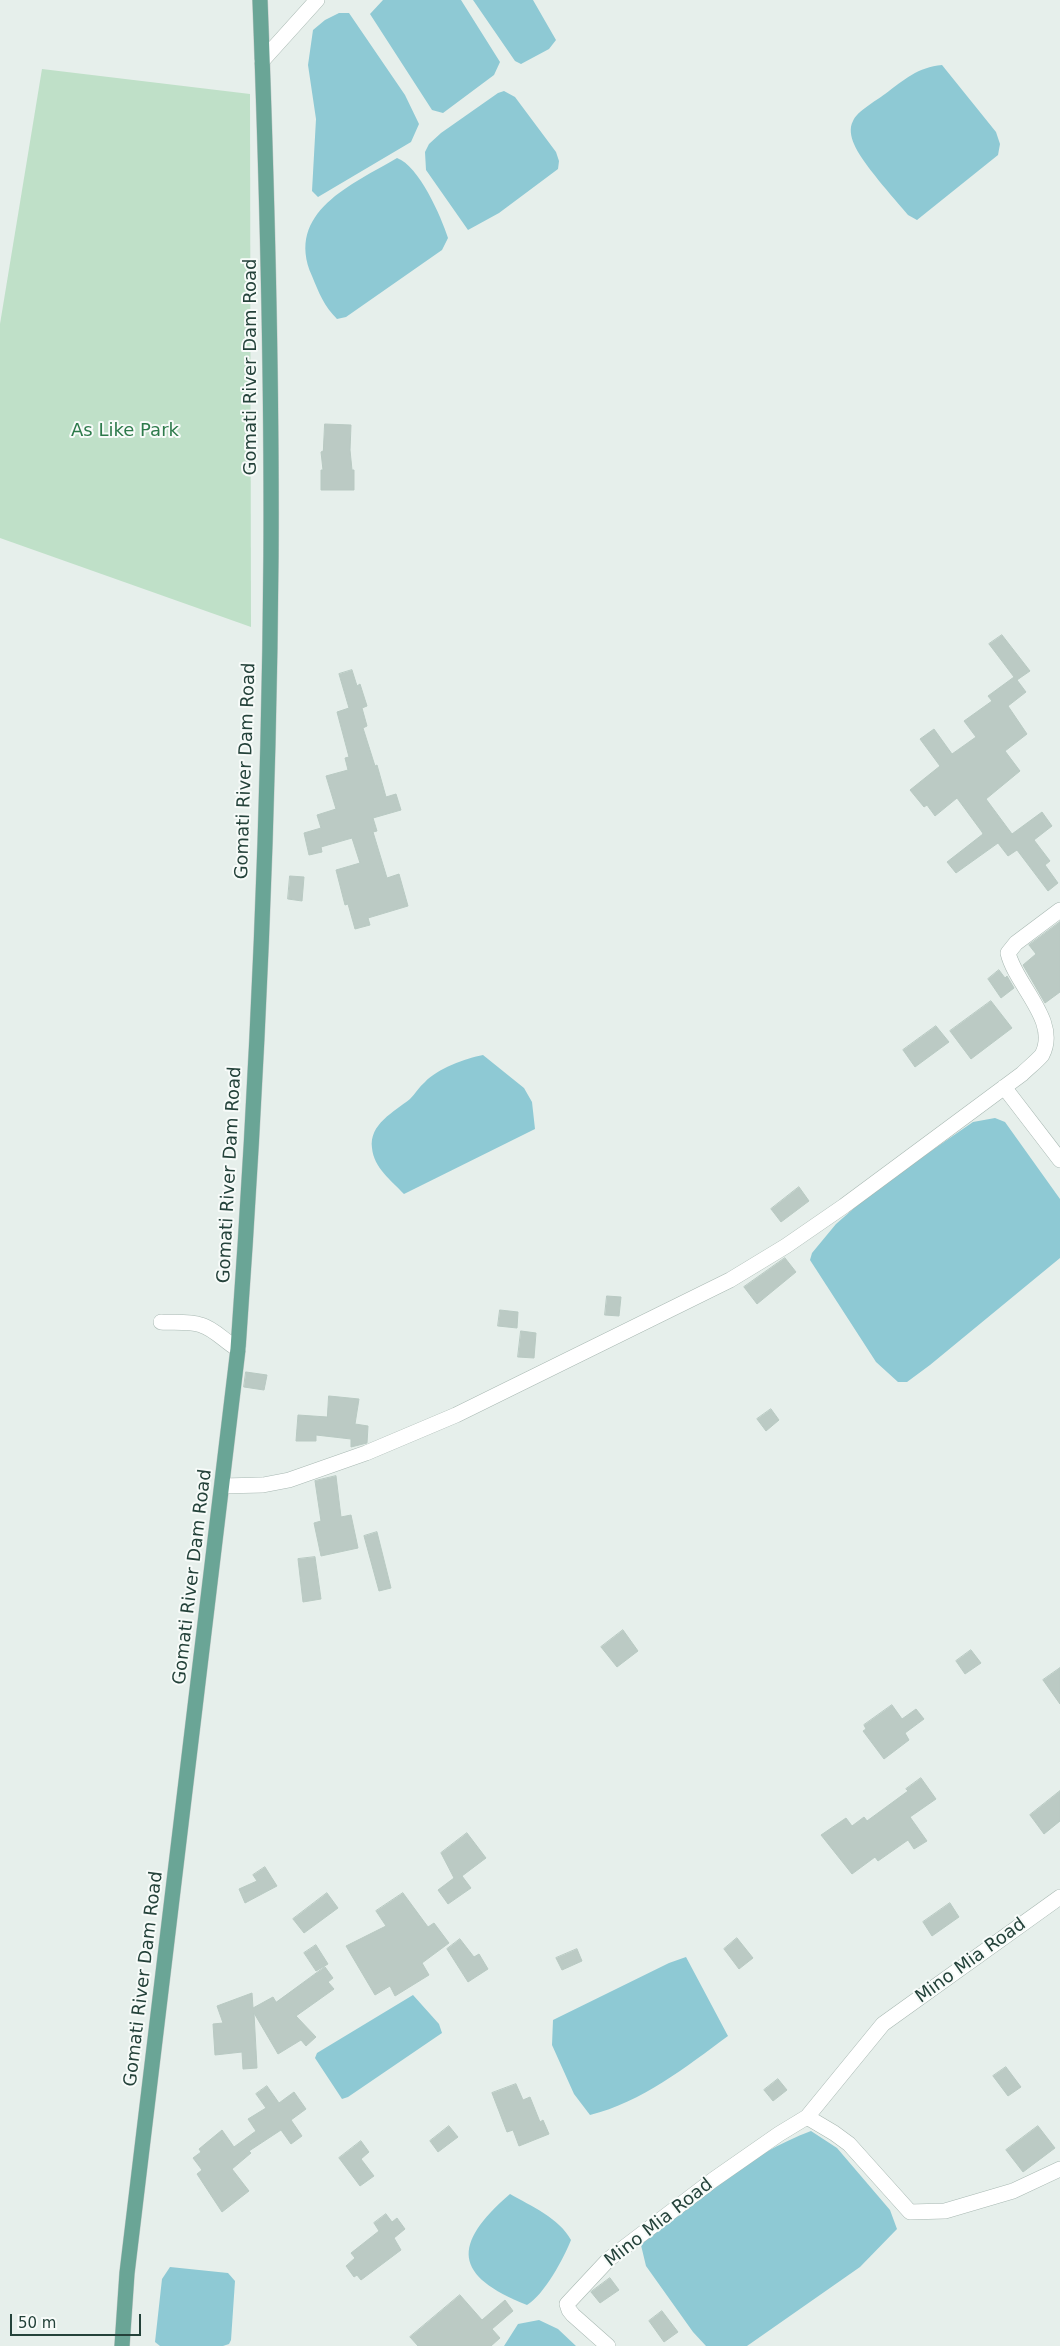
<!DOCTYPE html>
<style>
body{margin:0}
#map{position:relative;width:1060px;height:2346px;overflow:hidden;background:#e6efeb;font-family:"DejaVu Sans",sans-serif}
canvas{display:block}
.scale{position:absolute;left:10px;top:2314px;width:131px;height:22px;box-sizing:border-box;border:2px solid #24423a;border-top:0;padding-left:6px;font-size:15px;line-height:18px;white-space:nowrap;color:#24423a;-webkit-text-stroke:4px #f7fbf9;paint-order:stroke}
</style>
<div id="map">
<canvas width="1060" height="2346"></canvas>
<div class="scale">50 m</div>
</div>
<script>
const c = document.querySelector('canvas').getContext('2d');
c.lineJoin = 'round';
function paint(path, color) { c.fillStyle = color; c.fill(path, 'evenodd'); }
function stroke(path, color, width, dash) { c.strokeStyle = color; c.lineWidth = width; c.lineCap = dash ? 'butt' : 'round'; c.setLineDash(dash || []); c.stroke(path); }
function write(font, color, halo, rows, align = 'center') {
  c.font = font + ' "DejaVu Sans",sans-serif'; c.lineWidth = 4; c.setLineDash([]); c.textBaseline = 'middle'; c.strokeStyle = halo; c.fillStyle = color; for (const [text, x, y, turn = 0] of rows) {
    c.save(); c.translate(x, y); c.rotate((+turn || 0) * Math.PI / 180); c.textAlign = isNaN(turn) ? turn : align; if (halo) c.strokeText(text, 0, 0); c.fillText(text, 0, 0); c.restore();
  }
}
paint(new Path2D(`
 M42 69 250 94 251 627 0 538V324Z`), '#bfe0c8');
paint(new Path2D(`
 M383 0H461L500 62 494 75 443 113 432 110 370 14Z
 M473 0H533L556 40 549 49 521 64 515 61Z
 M339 13H349L405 95 419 124 411 142 318 197 312 191 316 119 308 65 313 30 325 20Z
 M942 65 996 132 1000 144 998 155 917 220 908 215C894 198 861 162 854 144 851 137 849 128 853 121 857 111 876 101 885 94 904 80 918 67 942 65Z
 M504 91 515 97 556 152 559 161 558 169 499 213 468 230 426 170 425 152 429 144 441 133 498 93Z
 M397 158C419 166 441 216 448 238L442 250 346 317 337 319C324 306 319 293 312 276 284 212 353 184 397 158Z
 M483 1055 524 1088 532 1102 535 1129 404 1194C391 1180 374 1168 372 1148 369 1124 394 1112 410 1099 415 1094 419 1087 425 1082 437 1069 466 1058 483 1055Z
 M995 1118 1005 1122 1060 1199V1258L930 1365 907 1382H898L876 1362 810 1260 812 1253 836 1224 876 1189 973 1122Z
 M686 1957 728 2036C686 2067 642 2102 590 2115L574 2094 552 2045 553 2020 669 1963Z
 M413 1995 439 2024 442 2033 348 2097 342 2099 315 2058 317 2053Z
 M811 2131 837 2148 890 2210 897 2229 860 2267 747 2346H706L693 2332 646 2266 640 2241C690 2201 750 2154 811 2131Z
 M510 2194C531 2206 559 2218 571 2240 564 2258 544 2295 527 2305 454 2276 451 2245 510 2194Z
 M170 2267 228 2273 235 2281 231 2340 229 2344 223 2346H160L155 2342 162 2279Z
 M539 2320 558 2329 576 2346H504L518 2324Z`), '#8ec9d4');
const building = new Path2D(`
 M325 424 351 425 350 450 352 470H354V490H321V470H323L321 452 323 451Z
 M1002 635 1030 671 1017 680 1026 692 1008 706 1027 734 1005 751 1020 771 986 799 1012 834 1042 812 1052 826 1034 840 1050 861 1045 865 1058 883 1048 891 1017 850 1008 856 998 843 956 873 947 862 983 834 982 832 957 798 935 816 927 805 924 807 910 790 940 766 920 739 934 729 952 754 976 737 964 721 992 701 988 696 1014 677 989 644Z
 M352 670 357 686 360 684 367 706 362 708 367 726 363 728 375 766 377 765 386 797 396 794 401 810 373 818 377 831 373 832 387 878 399 874 408 906 368 918 370 925 355 929 348 904 345 905 336 870 360 863 352 838 321 847 322 852 309 855 304 833 321 828 317 815 336 809 326 776 348 770 345 758 349 757 337 712 349 708 339 674Z
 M290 876 304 877 302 901 288 899Z
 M1060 922V992L1045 1003 1023 965 1036 954 1029 945Z
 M999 970 1005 978 1007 976 1014 988 1001 998 988 979Z
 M991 1001 1012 1028 971 1059 950 1031Z
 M936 1026 949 1042 915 1067 903 1050Z
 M799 1187 809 1201 781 1222 771 1209Z
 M785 1258 796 1272 757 1304 744 1287Z
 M607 1296 621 1297 619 1316 605 1315Z
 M500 1310 518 1312 517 1328 498 1326Z
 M521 1331 536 1333 534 1358 518 1357Z
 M246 1372 267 1375 264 1390 244 1387Z
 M329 1396 359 1399 355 1424 368 1426 367 1443 351 1447V1439L316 1435V1441H296L298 1415 327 1417Z
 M771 1409 779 1420 766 1431 757 1419Z
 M336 1476 341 1517 351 1515 358 1548 321 1556 314 1523 321 1521 315 1481Z
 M377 1532 391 1588 379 1591 364 1536Z
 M315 1557 321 1599 303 1602 298 1559Z
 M623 1630 638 1651 617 1667 601 1647Z
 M971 1650 981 1663 965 1674 956 1661Z
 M1060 1668V1704L1043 1680Z
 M892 1705 902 1719 916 1709 924 1719 905 1733 909 1740 884 1759 863 1731 866 1729 864 1725Z
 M921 1778 936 1799 910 1817 927 1841 914 1849 908 1840 878 1861 875 1857 852 1874 821 1835 846 1818 852 1826 864 1817 867 1821 908 1791 906 1789Z
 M1060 1791V1821L1044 1834 1030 1815Z
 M467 1833 486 1858 462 1876 471 1888 448 1904 438 1890 454 1878 441 1853Z
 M265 1867 277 1886 245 1903 239 1889 257 1881 253 1875Z
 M327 1893 338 1908 304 1933 293 1919Z
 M403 1893 428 1927 434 1923 449 1943 422 1963 429 1975 395 1996 390 1986 375 1995 346 1946 386 1926 376 1911Z
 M950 1903 959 1917 932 1936 923 1922Z
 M737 1938 753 1958 739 1969 724 1949Z
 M460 1939 474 1957 479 1954 488 1969 468 1982 447 1949Z
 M316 1945 328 1964 316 1971 304 1953Z
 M577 1949 582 1961 562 1970 556 1958Z
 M325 1967 333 1978 328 1982 334 1989 296 2016 316 2037 306 2046 301 2040 278 2054 254 2013 257 2068 243 2069 242 2052 215 2055 213 2024 223 2023 217 2006 252 1993 253 2008 273 1997 276 2002Z
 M1006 2067 1021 2087 1008 2096 993 2076Z
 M778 2079 787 2090 773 2101 764 2090Z
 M516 2084 523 2100 530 2097 540 2122 543 2120 549 2134 519 2146 513 2130 507 2132 492 2093Z
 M267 2086 279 2103 294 2092 306 2109 291 2120 302 2136 291 2144 281 2130 249 2151 251 2153 232 2169 249 2191 222 2212 197 2174 202 2170 193 2158 201 2152 199 2149 222 2130 234 2147 256 2131 248 2119 266 2108 256 2094Z
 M449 2126 458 2137 438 2152 430 2141Z
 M1038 2126 1055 2148 1023 2172 1006 2150Z
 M361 2141 369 2152 361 2159 374 2176 360 2186 339 2158Z
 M386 2214 392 2222 397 2218 405 2229 394 2238 401 2250 361 2280 357 2275 354 2277 346 2266 355 2258 351 2253 379 2231 374 2223Z
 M610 2278 619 2290 600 2303 591 2292Z
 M460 2295 482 2320 505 2300 513 2311 492 2329 500 2338 491 2346H418L410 2337Z
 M662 2311 678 2332 664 2342 649 2321Z`);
paint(building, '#bbcac4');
stroke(building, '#b8c9c2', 1);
const minor = new Path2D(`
 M262 61 317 0
 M1004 1087 1060 1160
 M161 1322C173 1323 189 1321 201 1325 215 1329 225 1342 238 1349
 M222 1486 263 1485 289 1480 366 1453 456 1415 730 1280 786 1246 844 1206 1022 1074C1028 1068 1036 1062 1042 1055 1060 1021 1016 986 1008 953L1016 943 1060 910
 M807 2117 834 2133 849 2144 910 2212 945 2211 1013 2191 1060 2169
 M608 2346 573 2315 569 2310 567 2304 609 2259 713 2180 779 2134 807 2117 883 2024 1060 1897`);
const major = new Path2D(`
 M122 2346 127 2273 238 1349C257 1085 269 820 271 556 272 371 267 185 260 0`);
stroke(minor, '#a8b8b2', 16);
stroke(major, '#c2cac8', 16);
stroke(minor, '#fff', 15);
stroke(major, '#6aa596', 15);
write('18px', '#24423a', '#f7fbf9', [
 ["Gomati River Dam Road",251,367,-90],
 ["Gomati River Dam Road",246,771,-88],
 ["Gomati River Dam Road",230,1175,-87],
 ["Gomati River Dam Road",193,1577,-83],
 ["Mino Mia Road",971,1961,-36],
 ["Gomati River Dam Road",144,1979,-83],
 ["Mino Mia Road",659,2223,-38]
]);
write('18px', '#2d7a4b', '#f7fbf9', [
 ["As Like Park",125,431]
]);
</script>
